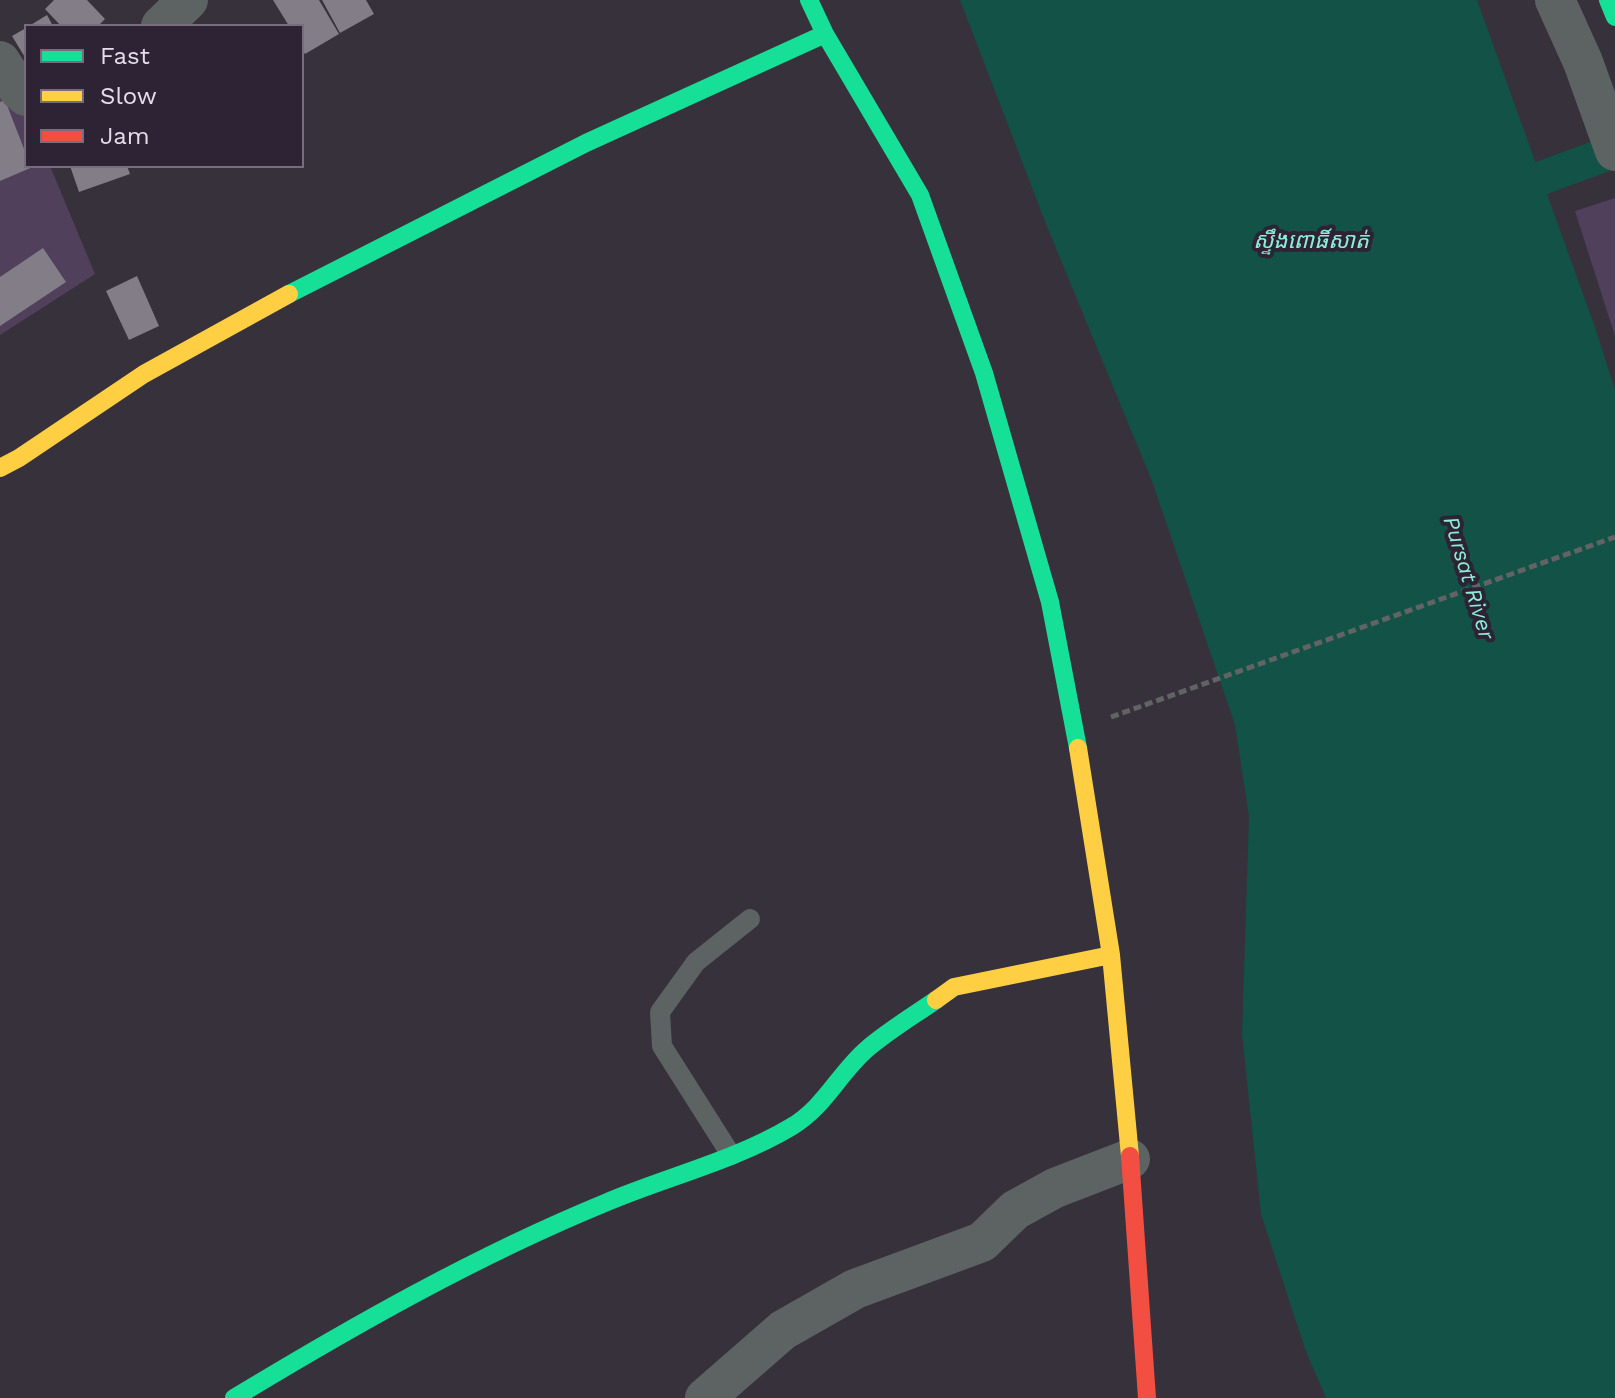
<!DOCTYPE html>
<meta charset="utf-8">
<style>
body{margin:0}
#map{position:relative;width:1615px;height:1398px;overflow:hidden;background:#37313b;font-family:"Work Sans",sans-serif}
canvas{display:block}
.legend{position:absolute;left:24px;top:24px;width:280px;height:144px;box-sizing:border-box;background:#2e2335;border:2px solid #776d7d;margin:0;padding:10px 14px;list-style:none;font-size:24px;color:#e4dde9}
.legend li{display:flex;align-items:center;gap:16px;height:40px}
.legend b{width:40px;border:2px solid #776d7d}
</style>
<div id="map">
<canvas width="1615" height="1398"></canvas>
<ul class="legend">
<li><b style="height:10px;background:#16e098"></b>Fast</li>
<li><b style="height:10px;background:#ffcf43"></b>Slow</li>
<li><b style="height:10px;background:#f24e42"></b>Jam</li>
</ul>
</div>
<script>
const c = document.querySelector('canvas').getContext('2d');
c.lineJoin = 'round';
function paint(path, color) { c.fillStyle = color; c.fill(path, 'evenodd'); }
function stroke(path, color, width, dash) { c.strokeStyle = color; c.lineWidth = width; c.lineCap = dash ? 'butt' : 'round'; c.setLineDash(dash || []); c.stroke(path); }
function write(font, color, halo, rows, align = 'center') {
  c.font = font + ' "Work Sans","Noto Sans Khmer",sans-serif'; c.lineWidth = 8; c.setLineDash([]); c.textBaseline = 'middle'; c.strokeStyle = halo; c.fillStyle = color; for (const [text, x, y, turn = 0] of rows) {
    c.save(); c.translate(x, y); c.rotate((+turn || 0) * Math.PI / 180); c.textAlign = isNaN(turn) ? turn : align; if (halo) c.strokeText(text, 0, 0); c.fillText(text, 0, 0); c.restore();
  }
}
paint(new Path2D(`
 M0 69 26 108V166H50L95 274 0 335Z
 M1615 198V336L1575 211Z`), '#51405b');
paint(new Path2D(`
 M960 0H1477L1596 330 1615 390V1398H1326L1305 1349 1261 1214 1242 1034 1249 816 1235 725 1152 481 1046 224Z`), '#125247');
stroke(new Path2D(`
 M1498 194 1615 151`), '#125247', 34);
paint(new Path2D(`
 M54 0H87L105 19 98 26H61L45 9Z
 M273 0H319L339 34 305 54 302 49V26H289Z
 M322 0H366L374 14 340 33Z
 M47 15 53 26H29Z
 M26 28V59L12 36Z
 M5 100 26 154V166H35L0 181V102Z
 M70 166H127L130 174 79 192Z
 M43 248 66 282 0 326V277Z
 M137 276 159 326 129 340 106 291Z`), '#827d86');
stroke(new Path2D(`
 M1111 717 1615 537`), '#616365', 5, [8, 4]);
stroke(new Path2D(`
 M731 1155 662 1046 660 1012 696 962 750 919`), '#5c6362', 20);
stroke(new Path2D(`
 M1555 0 1583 62 1615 151
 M161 26 188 0
 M0 61 19 90 26 96
 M705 1398 783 1330 855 1289 982 1242 1015 1210 1055 1188 1130 1159`), '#5c6362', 40);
stroke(new Path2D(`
 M809 0 825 34 920 195 984 373 1050 602 1078 748
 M1608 0 1615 17
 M289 294 586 143 825 34
 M234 1398C353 1326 476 1256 605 1203 666 1177 734 1161 791 1127 824 1108 839 1073 867 1049 888 1031 913 1016 936 1000`), '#16e098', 18);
stroke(new Path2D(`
 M0 468 19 458 144 374 289 294
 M1078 748 1111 955 1130 1156
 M936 1000 954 987 1111 955`), '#ffcf43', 18);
stroke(new Path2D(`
 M1130 1156 1147 1398`), '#f24e42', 18);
write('italic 22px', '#8beed6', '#2e2335', [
 ["ស្ទឹងពោធិ៍សាត់",1311,242],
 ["Pursat River",1468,578,73]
]);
</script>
